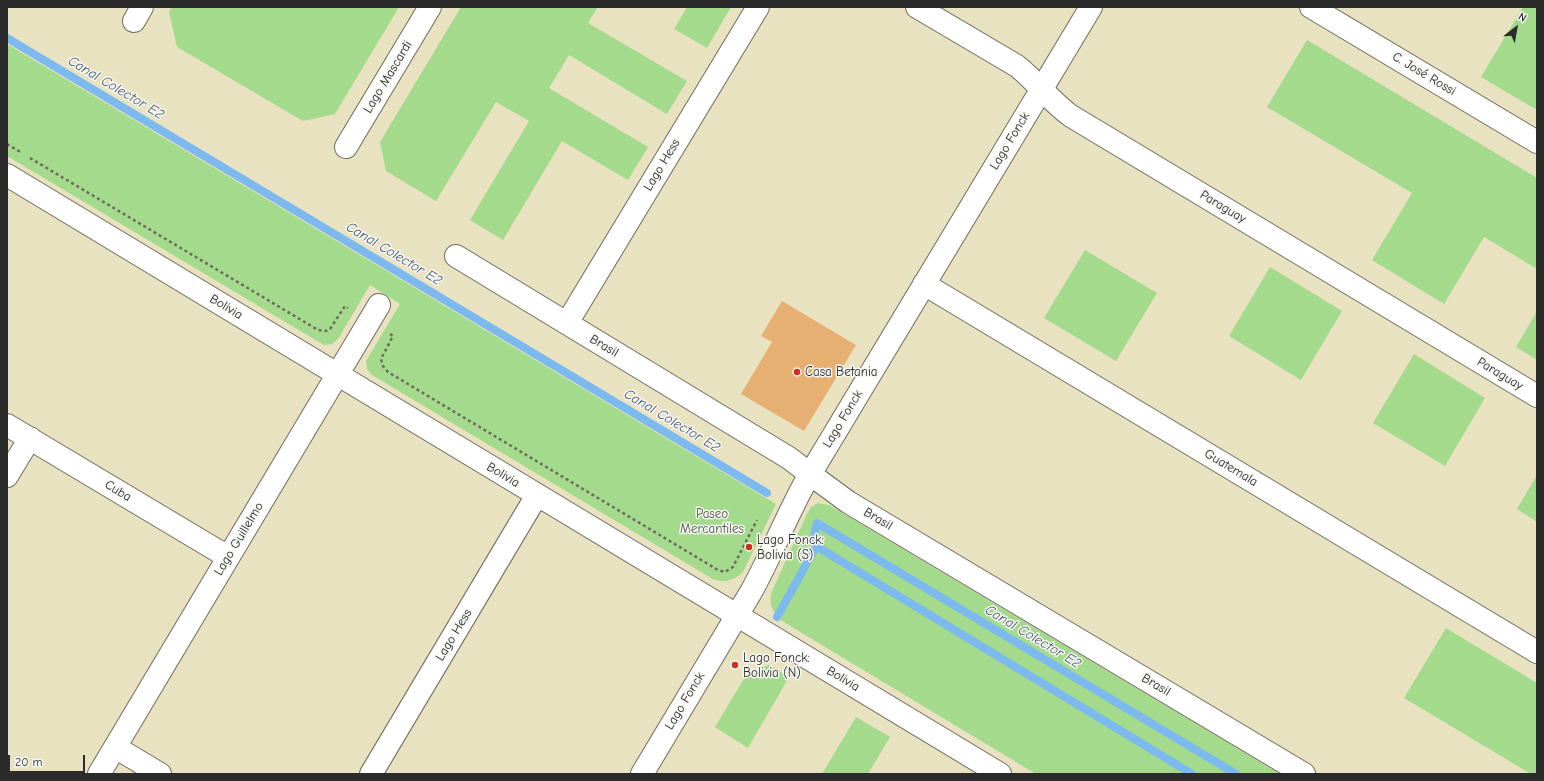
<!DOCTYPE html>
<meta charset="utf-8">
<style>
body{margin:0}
#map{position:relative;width:1544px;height:781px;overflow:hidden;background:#e9e2c0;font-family:"Comic Neue",sans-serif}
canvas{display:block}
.frame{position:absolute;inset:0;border:8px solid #2b2b2b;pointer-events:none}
.north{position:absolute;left:1496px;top:8px;width:40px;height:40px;-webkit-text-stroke:3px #f6f6f2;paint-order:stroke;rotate:31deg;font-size:11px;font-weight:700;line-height:16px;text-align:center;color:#2b2b2b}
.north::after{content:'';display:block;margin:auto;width:14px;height:18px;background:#2b2b2b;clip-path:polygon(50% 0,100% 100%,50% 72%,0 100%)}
.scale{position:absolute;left:8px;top:755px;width:77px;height:18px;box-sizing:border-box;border:2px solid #2b2b2b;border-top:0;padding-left:5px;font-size:12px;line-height:14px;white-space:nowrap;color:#2b2b2b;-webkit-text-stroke:3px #f6f6f2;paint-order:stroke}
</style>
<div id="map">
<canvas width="1544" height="781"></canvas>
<div class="frame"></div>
<div class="north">N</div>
<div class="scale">20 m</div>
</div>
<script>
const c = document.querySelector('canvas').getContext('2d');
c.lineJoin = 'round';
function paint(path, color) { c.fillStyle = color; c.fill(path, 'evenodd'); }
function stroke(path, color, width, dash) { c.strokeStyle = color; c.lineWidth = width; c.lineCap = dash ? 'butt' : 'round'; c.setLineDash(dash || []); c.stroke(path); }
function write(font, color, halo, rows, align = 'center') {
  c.font = font + ' "Comic Neue",sans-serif'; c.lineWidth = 3; c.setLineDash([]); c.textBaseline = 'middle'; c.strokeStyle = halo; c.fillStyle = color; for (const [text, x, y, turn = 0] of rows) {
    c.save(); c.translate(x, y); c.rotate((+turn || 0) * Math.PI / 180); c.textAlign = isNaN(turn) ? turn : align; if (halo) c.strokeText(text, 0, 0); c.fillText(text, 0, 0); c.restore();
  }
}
paint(new Path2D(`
 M172 7H399L335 114 303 121 177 47 169 12Z
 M461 7H598L588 23 687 81 667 114 569 55 549 88 648 147 628 180 562 141 503 240 470 220 529 121 496 102 436 201 386 171 380 142Z
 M687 7H731L707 48 674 29Z
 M1523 7H1537V110L1481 77Z
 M1307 40 1537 178V269L1484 237 1444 304 1372 260 1412 193 1267 107Z
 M7 44 776 504 743 572C733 581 723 584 711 578L372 375 367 369 366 361 400 304 370 285 338 339 332 344 324 345 7 156Z
 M1085 250 1157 293 1116 361 1044 318Z
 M1270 267 1342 311 1301 380 1229 336Z
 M1537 311V360L1516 347Z
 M1414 354 1485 398 1445 466 1373 423Z
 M1537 475V522L1517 509Z
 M818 503 829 505 1280 774H1036L782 621C772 612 768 603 772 591L807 514 811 507Z
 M1446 628 1537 683V774H1531L1404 698Z
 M769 665 789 677 748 748 715 727 748 672Z
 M856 717 890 737 868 774H822Z`), '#a3da8b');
stroke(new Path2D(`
 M7 38 767 493
 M777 617 817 545
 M1192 774 821 549C812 541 814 533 817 523L1236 774`), '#7cb9ef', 8);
paint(new Path2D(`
 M782 301 856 345 804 431 741 394 772 342 761 336Z`), '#e5b072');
const minor = new Path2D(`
 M917 7 1017 66C1037 82 1051 102 1071 116L1537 396
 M1311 7 1537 142
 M134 21 142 7
 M346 147 430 7
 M456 256 789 458 810 474
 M924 284 1537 652
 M567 323 758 7
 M7 425 228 557
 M7 476 30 438
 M115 747 160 774
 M99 774 379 305
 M371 774 537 495`);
const tertiary = new Path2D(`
 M7 175 1000 774
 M810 474 848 502 1304 774
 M642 774 751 592C771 556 786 517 806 481L1091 7`);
stroke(minor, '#6e6b5f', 24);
stroke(tertiary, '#6e6b5f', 24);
stroke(new Path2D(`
 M7 144 22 153
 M30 158 318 330 326 331 330 329 345 306 348 308
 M390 334 393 336 381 359 383 366 388 372 718 570 725 572 733 567 757 520`), '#6e6b5f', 2.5, [3, 3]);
stroke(minor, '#fff', 22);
stroke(tertiary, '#fff', 22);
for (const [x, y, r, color] of [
 [797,372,4,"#c8321e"],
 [749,547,4,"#c8321e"],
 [735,665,4,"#c8321e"]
]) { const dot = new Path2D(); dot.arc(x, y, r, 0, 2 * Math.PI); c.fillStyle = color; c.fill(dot); stroke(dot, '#f6f6f2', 1.5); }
write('13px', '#2b2b2b', '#f6f6f2', [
 ["C. José Rossi",1424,74,31],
 ["Lago Mascardi",388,77,-59],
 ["Lago Fonck",1010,141,-59],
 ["Lago Hess",662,165,-59],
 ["Paraguay",1223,207,31],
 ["Bolivia",226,307,31],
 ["Brasil",604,346,31],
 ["Paraguay",1500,374,31],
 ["Lago Fonck",843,419,-59],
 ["Guatemala",1231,468,31],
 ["Bolivia",503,475,31],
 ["Cuba",118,491,31],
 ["Brasil",878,519,31],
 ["Lago Guillelmo",239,539,-59],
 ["Lago Hess",454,635,-59],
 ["Bolivia",843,679,31],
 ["Brasil",1156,685,31],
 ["Lago Fonck",685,701,-59]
]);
write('13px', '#2b2b2b', '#f6f6f2', [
 ["Casa Betania",805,372],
 ["Lago Fonck:",757,540],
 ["Bolivia (S)",757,555],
 ["Lago Fonck:",743,658],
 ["Bolivia (N)",743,673]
], 'left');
write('13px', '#495743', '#f6f6f2', [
 ["Paseo",712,514],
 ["Mercantiles",712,529]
]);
write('italic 14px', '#435666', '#f6f6f2', [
 ["Canal Colector E2",116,88,31],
 ["Canal Colector E2",394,254,31],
 ["Canal Colector E2",672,421,31],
 ["Canal Colector E2",1033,637,31]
]);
</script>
